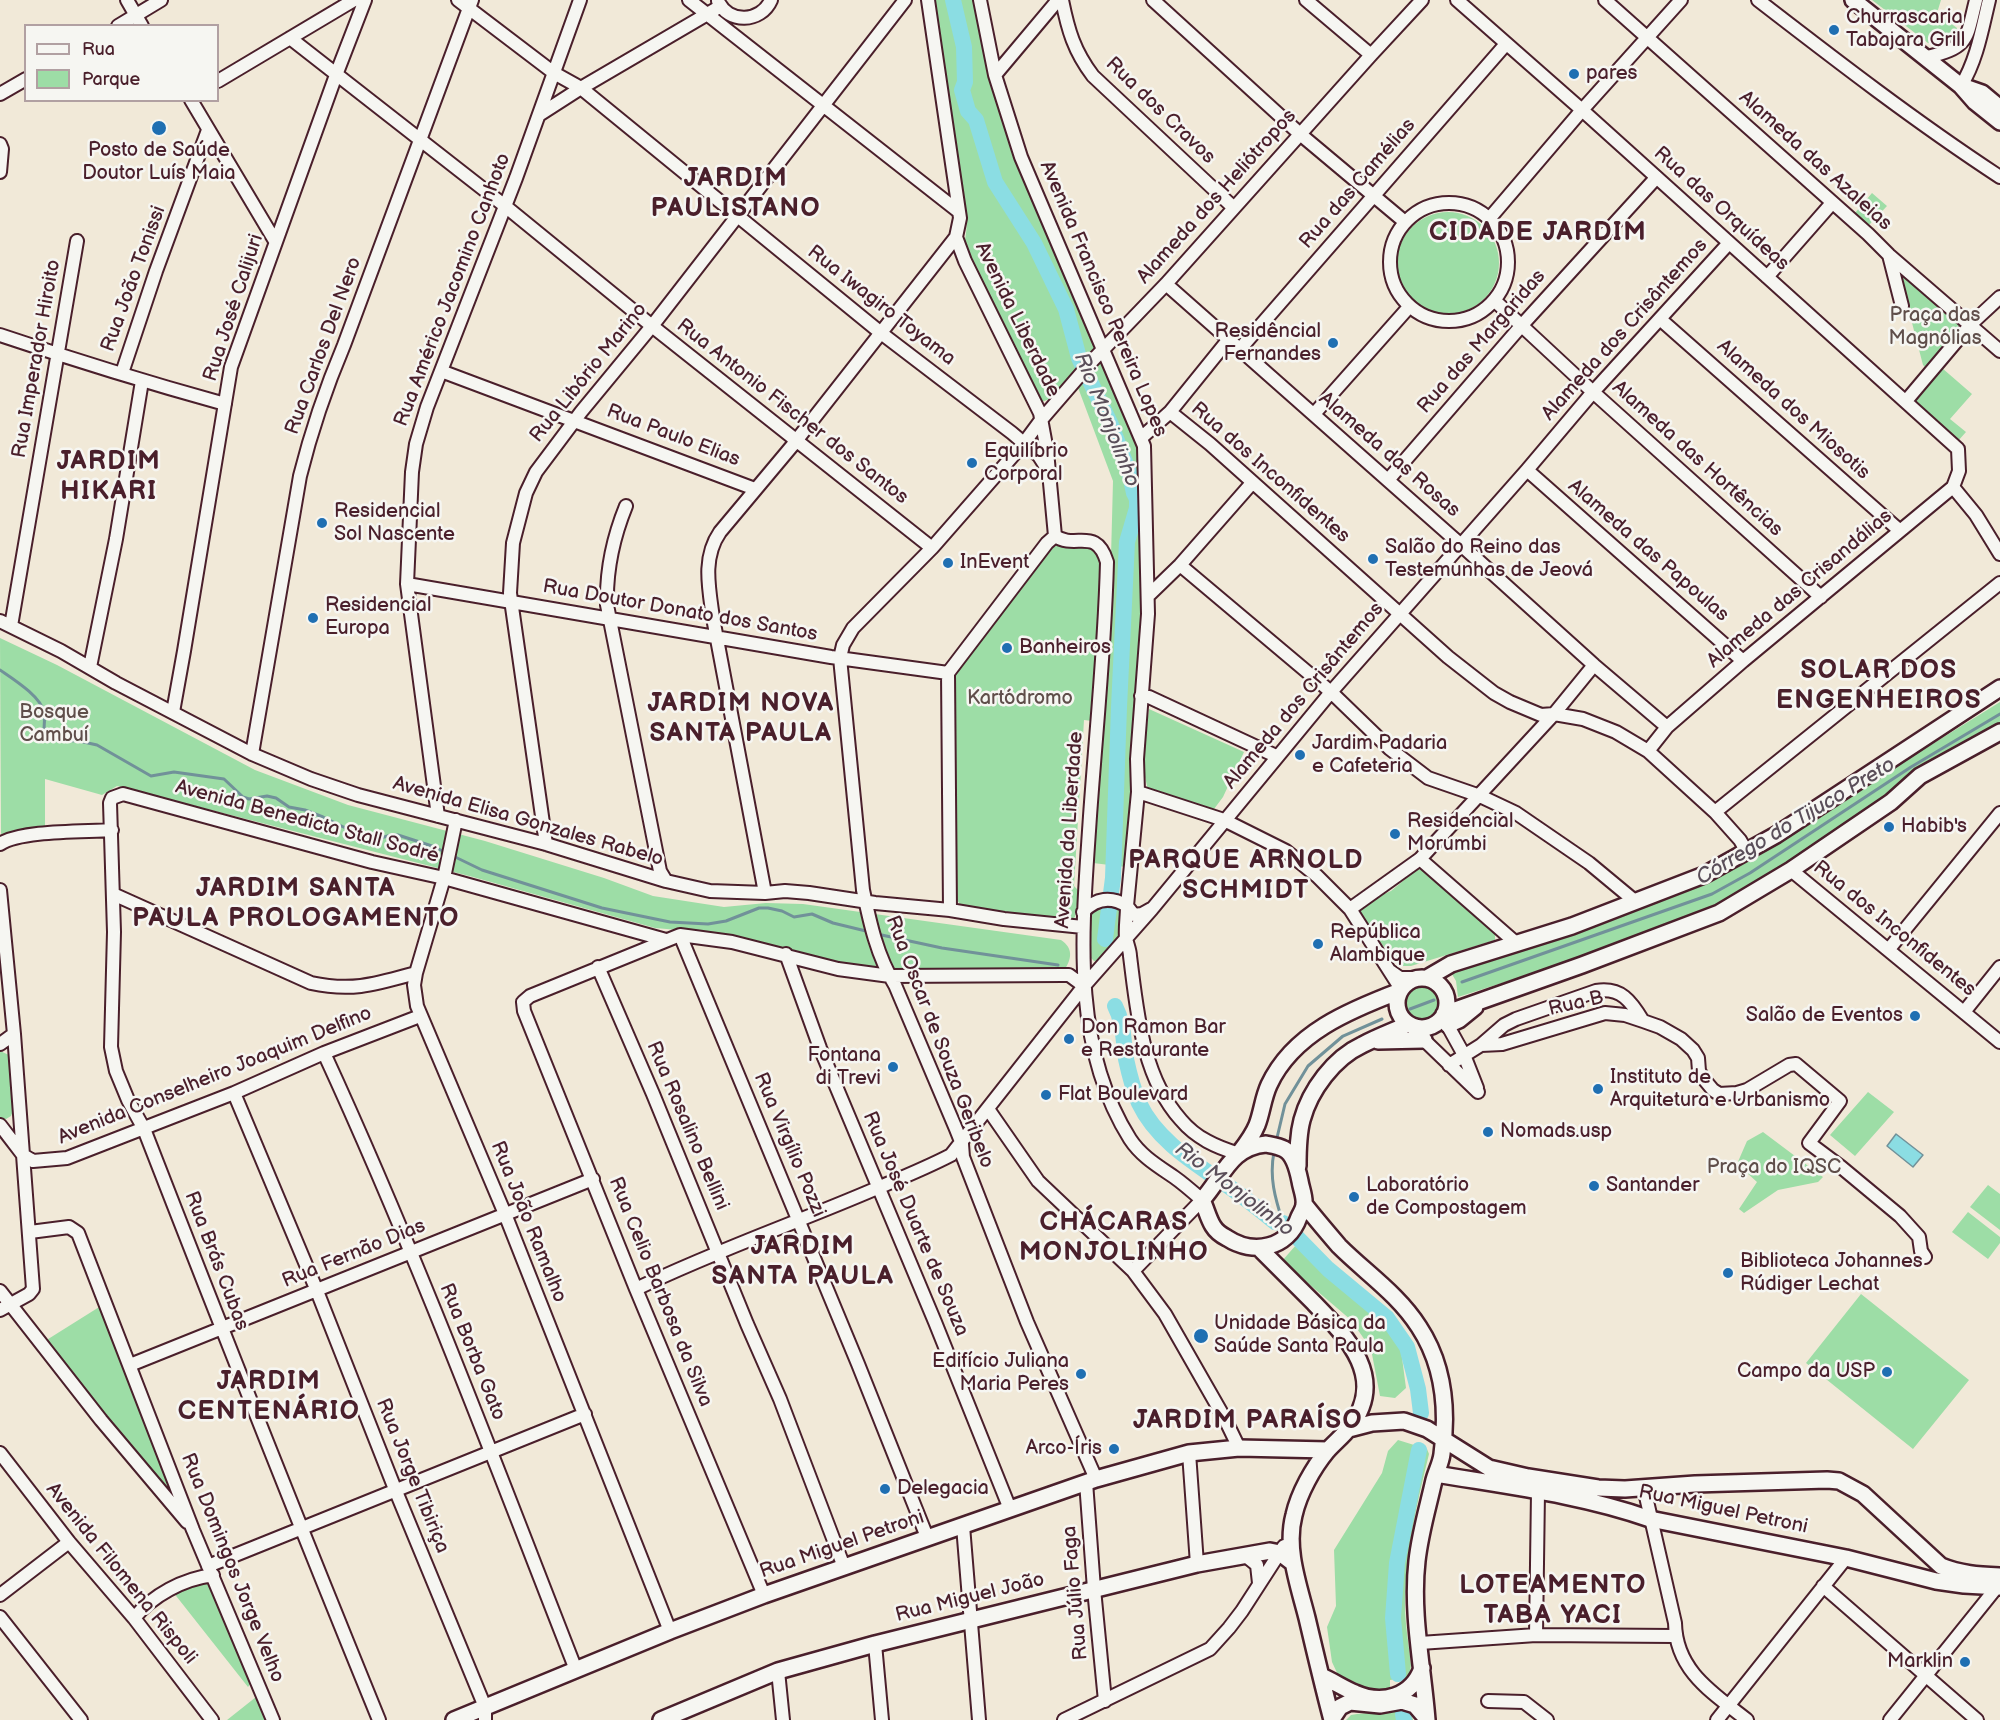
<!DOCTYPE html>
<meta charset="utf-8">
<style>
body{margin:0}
#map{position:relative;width:2000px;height:1720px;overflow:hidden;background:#f1e9d8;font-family:"Balsamiq Sans",sans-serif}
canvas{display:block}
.legend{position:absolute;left:24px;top:24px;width:195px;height:78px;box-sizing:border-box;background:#f6f6f2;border:2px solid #b1a0a2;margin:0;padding:8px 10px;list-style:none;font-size:18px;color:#4a1f2b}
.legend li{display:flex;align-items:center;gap:12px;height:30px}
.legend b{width:30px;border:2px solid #b1a0a2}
</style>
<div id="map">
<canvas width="2000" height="1720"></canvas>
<ul class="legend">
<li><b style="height:8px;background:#f6f6f2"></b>Rua</li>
<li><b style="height:16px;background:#9ddda6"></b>Parque</li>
</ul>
</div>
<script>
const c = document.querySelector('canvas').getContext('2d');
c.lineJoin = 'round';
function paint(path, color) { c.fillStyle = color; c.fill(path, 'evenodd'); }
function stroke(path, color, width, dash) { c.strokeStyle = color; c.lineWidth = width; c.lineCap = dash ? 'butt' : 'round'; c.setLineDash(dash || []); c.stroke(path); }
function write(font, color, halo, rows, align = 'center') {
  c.font = font + ' "Balsamiq Sans",sans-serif'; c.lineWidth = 5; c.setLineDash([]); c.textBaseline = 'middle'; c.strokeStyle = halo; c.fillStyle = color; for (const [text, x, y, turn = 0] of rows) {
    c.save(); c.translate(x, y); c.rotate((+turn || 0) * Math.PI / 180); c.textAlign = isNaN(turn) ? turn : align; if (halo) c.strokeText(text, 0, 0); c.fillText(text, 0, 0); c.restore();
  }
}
paint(new Path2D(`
 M933 0H976L984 34 987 68 997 101 1098 349C1085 363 1058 402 1039 402L963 247C973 218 960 185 956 156 948 104 941 52 933 0Z
 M1872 0H1941L1937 13 1957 28 1950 47 1928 43Z
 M1872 193 1887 206 1869 225 1855 213Z
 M1397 263a51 51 0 1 1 102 0a51 51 0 1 1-102 0Z
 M1898 269 1963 326 1927 369 1923 365Z
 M1097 361 1102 362 1138 442 1142 478 1143 520 1138 689 1126 867 1093 863 1101 694 1110 595 1113 481 1077 385Z
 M1942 368 1972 394 1950 419 1966 432 1958 441 1913 403Z
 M1061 544 1088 545 1098 551 1102 566 1092 721 1084 720 1074 886 1079 891 1075 917 1069 922 962 907 957 900V894L953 675 1049 549Z
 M0 638 57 665 255 770 348 805 485 841 604 878 653 896 724 907 766 903 803 904 1061 940C1073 948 1072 958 1065 969L1033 970 909 969 874 971 725 934 655 928 473 877 117 786 102 795 45 779V829L1 834Z
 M2000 702V727L1896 788 1728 902 1565 963 1458 997 1456 981 1449 969 1651 901 1718 877Z
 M1149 709 1244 752 1223 797 1214 809 1148 790 1142 764Z
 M1421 869H1424L1495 932V940L1411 966H1402L1394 962 1360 912 1359 909 1362 903 1391 891 1416 870Z
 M1100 904 1116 907 1121 913 1120 935 1101 962 1094 961 1090 957C1089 939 1084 915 1100 904Z
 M1420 986C1446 986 1444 1016 1420 1020 1410 1019 1402 1012 1401 1002L1408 991Z
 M0 1051 9 1055 13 1111 11 1116 6 1119 0 1118Z
 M1868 1092 1894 1112 1855 1156 1830 1135Z
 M1763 1132 1823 1177 1818 1182 1778 1190 1744 1213 1739 1209 1757 1182 1737 1164 1747 1141Z
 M1988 1185 2000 1194V1230L1970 1207Z
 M1968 1212 2000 1237V1243L1988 1259 1952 1232Z
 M1296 1245 1351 1296 1380 1321 1401 1350 1406 1388 1395 1398 1380 1396 1371 1349 1351 1320 1282 1261Z
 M1861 1294 1969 1380 1913 1449 1806 1363Z
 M104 1304 173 1492 171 1496 168 1495 45 1341Z
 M1398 1440 1427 1449 1429 1454C1417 1503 1405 1554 1405 1605 1405 1625 1409 1645 1411 1665L1410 1673 1407 1678 1390 1680V1689L1379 1694 1365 1692 1339 1677 1332 1662 1327 1627 1336 1606 1334 1550 1382 1473 1388 1451Z
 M201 1582 211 1586 251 1683 248 1687 173 1592Z
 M256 1697 270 1720H227Z
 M1410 1710 1413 1720H1346L1351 1715 1357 1714Z`), '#9ddda6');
const water = new Path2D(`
 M1896 1134 1923 1155 1913 1167 1887 1146Z`);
paint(water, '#8bdde3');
stroke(water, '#719199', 1.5);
stroke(new Path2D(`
 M0 670C13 679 42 697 44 713 46 724 41 730 48 740L79 741 97 745 151 776 174 772 224 779 243 797 249 799 267 796 276 798 289 807 305 810 323 817 366 838 374 840 391 835H398L432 846 445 852
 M451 855 482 870 602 908 670 922 708 924 726 921 759 908H768L782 911 794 917 812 914 833 923 870 932
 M877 934 942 948 1058 965
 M1462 982 1712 894 1750 873 1911 767 2000 714
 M1410 1009 1434 1000
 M1276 1142 1285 1104 1308 1066 1343 1036 1382 1019
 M1274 1152C1269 1177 1275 1198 1283 1223`), '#719199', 3);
stroke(new Path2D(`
 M953 0 964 47 965 82 962 90 968 111 976 120 995 182 1034 243 1066 309 1079 358 1111 425 1130 475 1134 493 1137 499V508L1127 542 1119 707 1113 878 1105 939
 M1115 1006C1124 1023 1123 1040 1126 1059 1129 1073 1133 1089 1139 1103 1157 1141 1195 1163 1228 1186 1244 1197 1260 1210 1275 1222L1283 1223 1328 1269 1387 1318 1407 1347 1418 1389 1421 1413
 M1398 1674 1393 1618 1397 1563 1419 1450
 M1403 1714 1404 1720`), '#8bdde3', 16);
const minor = new Path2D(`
 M127 0 142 26
 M458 0 554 73 581 88 881 333 1012 433 1039 456 1048 470
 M689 0 958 211
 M928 0 960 218 956 237 965 261 1040 413 1047 451 1055 536
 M980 0 995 75 1021 157 1144 446 1148 614 1137 759 1138 792 1127 906 1134 915 1142 914 1151 909
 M1062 0C1068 30 1074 51 1093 76L1234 208
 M1153 0 1300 134 1405 222
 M1306 0 1371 55
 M1457 0 1582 110 1958 449 1959 471 1953 487 1743 661 1667 727 1648 751
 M1605 0 1868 234 1889 255 2000 351
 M1758 0C1837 61 1916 122 2000 177
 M718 1C728 24 761 23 771 0
 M118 26 161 0
 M290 38 505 206 652 326 932 548
 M1927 57C1970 47 1966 39 1976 0
 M995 75 1058 0
 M218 81 354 0
 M1961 86C1977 60 1982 29 1989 0
 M0 94 26 79
 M191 100 275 241
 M539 115 581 88 721 6
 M0 144 2 149 0 172
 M1390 262a59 59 0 1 1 118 0a59 59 0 1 1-118 0Z
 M1489 219 1582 110 1681 0
 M1889 255 1902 306
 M1767 277 1832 203
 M1166 284 1460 544 1594 665 1667 727
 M1494 300 1593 392 1821 597
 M1660 319 1899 530
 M0 335C74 360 149 383 225 404
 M1240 349 1506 44
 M441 371 755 489
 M122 373 156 271 208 130
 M1906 401 1971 324 2000 297
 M1170 412 1229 339
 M1314 414 1409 307
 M1141 438 1170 412 1210 444 1448 657 1494 693 1510 702 1541 715 1554 714 1583 719 1616 732 1648 751 1715 812 1740 840 1747 852
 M1527 470 1743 661
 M1388 480 1522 325 1656 178
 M1953 487 1976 515 2000 554
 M626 506C613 538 606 570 607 605L660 871 666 881
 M1055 536C1076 550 1096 526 1107 562 1105 647 1096 731 1090 816 1083 924 1069 1042 1130 1139 1141 1156 1158 1166 1174 1177 1184 1184 1193 1192 1202 1200L1133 1271
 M1180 565 1331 692 1390 749 1428 778 1480 796 1516 813 1589 863 1636 902
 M407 584 831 657 948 673
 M1148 596 1180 565 1252 483
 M0 621 61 651 116 683 252 754 311 779 358 795 546 844 666 881 710 891 765 893 785 891 809 893 875 903 950 910 1004 919 1083 927
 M11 626 77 241
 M90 667 116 539 142 381
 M1141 696 1149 697 1276 756
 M173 712 184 651 231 367 336 75 365 0
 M252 754 300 476C312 428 325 390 344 345L472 0
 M1138 792 1224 820 1286 851 1317 876 1350 909 1401 989
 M1715 812 2000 583
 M438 816 407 584 412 472 416 444 427 407 516 178 580 0
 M456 820 444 878 416 973 414 985 417 1006 505 1214 670 1631
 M0 844C21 830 85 832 112 830
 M546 844 510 593 513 543 526 493 536 472 581 412 652 326 905 0
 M1420 859 1516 943
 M1791 870 2000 1042
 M0 890 14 1034 33 1289 29 1294 0 1310
 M765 893 713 618C709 588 702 558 720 532L792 446 956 237
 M113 894 311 983C353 992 376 984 416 973
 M1350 909 1420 859 1554 714 1594 665
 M950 910 948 673 1047 543 1055 536
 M1083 912C1096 898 1111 896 1127 906 1127 917 1125 928 1126 938 1127 944 1130 950 1130 956 1137 1011 1142 1077 1181 1120 1196 1138 1216 1147 1239 1154
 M680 935 858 1364 927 1537
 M1889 949 2000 813
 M786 954 820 1048 935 1322 1010 1509
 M598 967 653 1094 747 1324 780 1399 844 1567
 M1390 971 1400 978H1419
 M1964 1012 2000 967
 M1443 1017 1464 1055 1477 1088
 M1415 1027 1424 1040 1478 1092
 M0 1044 14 1034
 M1481 1045 1504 1025 1516 1019 1596 991C1621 987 1631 1001 1643 1021
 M324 1053C417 1255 495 1463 576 1670
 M1449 1065 1481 1045 1502 1044 1605 1013 1625 1015 1643 1021 1660 1027 1681 1039 1693 1050 1698 1058 1699 1071 1703 1078 1713 1090 1719 1094 1737 1093 1747 1090 1789 1065 1796 1064 1840 1101 1809 1143 1841 1167 1900 1216 1919 1237 1921 1251 1925 1257
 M234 1093 317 1291 395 1489 485 1707V1720
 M988 1109 1038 1181 1133 1271 1165 1314 1225 1419 1239 1448
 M0 1125 23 1155 33 1161 67 1158 234 1093 324 1053 420 1016
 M30 1232 69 1227 78 1233 193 1530 273 1720
 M636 1289C714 1251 796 1223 875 1189 901 1178 926 1168 951 1155L1084 986 1152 909 1331 692 1527 470 1593 392 1729 243
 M0 1291 101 1420 187 1522
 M130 1365 593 1179
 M0 1453 69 1542 134 1618 212 1720
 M1189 1453 1197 1564
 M1096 1479 1027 1322 963 1157 962 1144 956 1129 895 985C877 956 870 923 863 890L840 658 843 645 853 628 932 548 1024 443 1041 420 1092 361 1166 284 1371 55 1422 0
 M1086 1482 1094 1589 1105 1701
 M1644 1488 1675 1623C1676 1671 1713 1693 1747 1720
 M963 1526 979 1720
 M1246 1556 1257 1565 1259 1583
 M208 1566 585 1414
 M1823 1586 1977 1720
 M0 1595 69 1542
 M764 1595 636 1289 524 1011 523 1002 530 996 680 935 732 942 838 969 890 976 1063 975H1069L1084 986
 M0 1617 81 1720
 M134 1618C153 1595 183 1579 213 1575
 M1536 1635 1538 1492
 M1420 1643 1536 1635 1675 1636
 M875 1644 882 1720
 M778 1671 783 1720
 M1488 1701 1524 1702 1547 1720
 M379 1720C299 1524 221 1327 144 1129L128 1100 116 1071 111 1047 114 932 110 803 112 798 123 794 372 862 444 878 666 940
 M1064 1720 1210 1649 1229 1628 1242 1611 1284 1546
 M1717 1720 1846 1558
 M1890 1720 1997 1587`);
const major = new Path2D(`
 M1853 0 1961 86 1975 102 2000 122
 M1962 86 1982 93 2000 108
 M1427 978 1451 964 1572 926 1704 875 1776 835 2000 688
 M1397 1003a25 25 0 1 1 50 0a25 25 0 1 1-50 0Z
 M1444 1014 1582 965 1719 913 1791 870 1891 802 1920 776 2000 732
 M1448 1025 1459 1020 1475 1007
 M1378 1041 1424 1040
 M1266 1144C1271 1145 1279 1146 1284 1149 1294 1154 1298 1171 1300 1181 1301 1188 1305 1197 1304 1204 1304 1208 1301 1213 1299 1217 1288 1249 1253 1255 1227 1238 1221 1235 1216 1231 1213 1226 1208 1218 1206 1208 1202 1200 1223 1177 1230 1147 1266 1144Z
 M1240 1152C1247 1143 1253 1135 1257 1125 1262 1112 1263 1098 1269 1085 1293 1033 1350 1010 1400 991
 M1298 1166C1298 1150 1298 1135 1302 1120 1310 1090 1334 1058 1362 1045 1377 1037 1393 1031 1409 1024
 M1304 1204C1315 1218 1327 1232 1339 1246 1366 1273 1398 1294 1419 1327 1444 1365 1448 1410 1442 1454 1441 1463 1436 1472 1434 1480 1428 1507 1420 1533 1417 1561 1411 1613 1423 1668 1427 1720
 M1259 1248C1277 1266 1296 1285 1314 1303 1348 1338 1388 1379 1349 1428 1343 1436 1334 1443 1327 1451 1313 1468 1299 1493 1294 1515 1285 1549 1299 1586 1307 1618 1315 1652 1323 1686 1332 1720
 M1349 1429 1372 1423 1404 1421 1427 1429 1489 1468 1528 1477 1598 1488 1625 1489 1695 1484 1827 1480 1839 1481 1863 1494 1941 1566C1960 1574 1979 1575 2000 1576
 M1436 1474C1507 1486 1582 1495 1650 1519L1846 1558 1936 1581 1964 1585 2000 1587
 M1321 1676C1333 1681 1343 1688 1355 1693 1382 1705 1412 1697 1422 1668
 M1332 1719 1340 1707 1350 1702 1380 1705 1402 1701 1415 1705 1427 1719
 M454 1720 670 1631 764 1595 1096 1479 1189 1453 1239 1448 1328 1450
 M661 1720 778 1671 875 1644 1197 1564 1270 1551 1280 1553 1293 1563`);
stroke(minor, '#4a1f2b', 16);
stroke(major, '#4a1f2b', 20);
stroke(minor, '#f6f6f2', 12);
stroke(major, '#f6f6f2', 15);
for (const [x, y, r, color] of [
 [1834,30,6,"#1f6fb2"],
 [1574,74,6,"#1f6fb2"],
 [159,128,8,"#1f6fb2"],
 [1333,343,6,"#1f6fb2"],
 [972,463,6,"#1f6fb2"],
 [322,523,6,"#1f6fb2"],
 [1373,559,6,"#1f6fb2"],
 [948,563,6,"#1f6fb2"],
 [313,618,6,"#1f6fb2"],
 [1007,648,6,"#1f6fb2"],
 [1300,755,6,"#1f6fb2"],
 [1889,827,6,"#1f6fb2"],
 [1395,834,6,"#1f6fb2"],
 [1318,944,6,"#1f6fb2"],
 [1915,1016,6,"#1f6fb2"],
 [1069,1039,6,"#1f6fb2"],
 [893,1067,6,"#1f6fb2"],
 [1598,1089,6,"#1f6fb2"],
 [1046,1095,6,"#1f6fb2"],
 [1488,1132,6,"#1f6fb2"],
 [1594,1186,6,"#1f6fb2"],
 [1354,1197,6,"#1f6fb2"],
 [1728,1273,6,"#1f6fb2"],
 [1201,1336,8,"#1f6fb2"],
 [1887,1372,6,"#1f6fb2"],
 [1081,1374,6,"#1f6fb2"],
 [1114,1449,6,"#1f6fb2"],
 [885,1489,6,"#1f6fb2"],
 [1965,1662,6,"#1f6fb2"]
]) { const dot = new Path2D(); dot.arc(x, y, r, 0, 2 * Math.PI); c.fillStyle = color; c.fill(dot); stroke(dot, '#f6f6f2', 2); }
write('20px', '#4a1f2b', '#f6f6f2', [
 ["Churrascaria",1846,18],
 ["Tabajara Grill",1846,41],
 ["pares",1586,74],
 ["Posto de Saúde",159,151,"center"],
 ["Doutor Luís Maia",159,174,"center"],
 ["Residêncial",1321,332,"right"],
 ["Fernandes",1321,355,"right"],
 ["Equilíbrio",984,452],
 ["Corporal",984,475],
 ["Residencial",334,512],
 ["Sol Nascente",334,535],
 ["Salão do Reino das",1385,548],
 ["Testemunhas de Jeová",1385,571],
 ["InEvent",960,563],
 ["Residencial",325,606],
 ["Europa",325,629],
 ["Banheiros",1019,648],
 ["Jardim Padaria",1312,744],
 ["e Cafeteria",1312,767],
 ["Residencial",1407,822],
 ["Morumbi",1407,845],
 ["Habib's",1901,827],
 ["República",1330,933],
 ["Alambique",1330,956],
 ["Salão de Eventos",1903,1016,"right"],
 ["Don Ramon Bar",1081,1028],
 ["e Restaurante",1081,1051],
 ["Fontana",881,1056,"right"],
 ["di Trevi",881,1079,"right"],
 ["Instituto de",1610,1078],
 ["Arquitetura e Urbanismo",1610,1101],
 ["Flat Boulevard",1058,1095],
 ["Nomads.usp",1500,1132],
 ["Laboratório",1366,1186],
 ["de Compostagem",1366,1209],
 ["Santander",1606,1186],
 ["Biblioteca Johannes",1740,1262],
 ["Rúdiger Lechat",1740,1285],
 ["Unidade Básica da",1214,1324],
 ["Saúde Santa Paula",1214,1347],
 ["Edifício Juliana",1069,1362,"right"],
 ["Maria Peres",1069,1385,"right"],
 ["Campo da USP",1875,1372,"right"],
 ["Arco-Íris",1102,1449,"right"],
 ["Delegacia",897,1489],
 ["Marklin",1953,1662,"right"]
], 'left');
write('20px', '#4a1f2b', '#f6f6f2', [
 ["Rua dos Cravos",1160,111,44],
 ["Alameda das Azaleias",1815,161,42],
 ["Rua das Camélias",1358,184,-49],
 ["Alameda dos Heliótropos",1217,197,-48],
 ["Rua das Orquídeas",1721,209,42],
 ["Rua João Tonissi",134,279,-70],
 ["Rua Américo Jacomino Canhoto",453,290,-69],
 ["Avenida Francisco Pereira Lopes",1103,299,67],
 ["Rua Iwagiro Toyama",881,306,38],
 ["Rua José Calijuri",234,308,-72],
 ["Avenida Liberdade",1017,320,64],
 ["Alameda dos Crisântemos",1625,330,-48],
 ["Rua das Margaridas",1482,342,-49],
 ["Rua Carlos Del Nero",324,346,-70],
 ["Rua Imperador Hiroito",37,359,-80],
 ["Rua Libório Marino",589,373,-51],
 ["Alameda dos Miosotis",1793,410,42],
 ["Rua Antonio Fischer dos Santos",792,412,38],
 ["Rua Paulo Elias",673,436,21],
 ["Alameda das Rosas",1389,455,41],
 ["Alameda das Hortências",1697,459,42],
 ["Rua dos Inconfidentes",1270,473,41],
 ["Alameda das Papoulas",1648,551,41],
 ["Alameda das Crisandálias",1800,589,-40],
 ["Rua Doutor Donato dos Santos",680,611,10],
 ["Alameda dos Crisântemos",1304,696,-50],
 ["Avenida Benedicta Stall Sodré",307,822,15],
 ["Avenida Elisa Gonzales Rabelo",528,822,16],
 ["Avenida da Liberdade",1070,830,-86],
 ["Rua dos Inconfidentes",1894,929,39],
 ["Rua B",1576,1004,-13],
 ["Rua Oscar de Souza Geribelo",939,1042,69],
 ["Avenida Conselheiro Joaquim Delfino",215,1076,-22],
 ["Rua Rosalino Bellini",687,1126,67],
 ["Rua Virgílio Pozzi",789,1145,67],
 ["Rua João Ramalho",528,1222,68],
 ["Rua José Duarte de Souza",915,1224,67],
 ["Rua Fernão Dias",354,1254,-22],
 ["Rua Brás Cubas",216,1261,69],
 ["Rua Celio Barbosa da Silva",660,1292,68],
 ["Rua Borba Gato",472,1352,68],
 ["Rua Jorge Tibiriça",412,1476,68],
 ["Rua Miguel Petroni",1723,1510,12],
 ["Rua Miguel Petroni",842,1545,-19],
 ["Rua Domingos Jorge Velho",232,1568,68],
 ["Avenida Filomena Rispoli",121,1574,51],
 ["Rua Júlio Faga",1076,1593,-95],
 ["Rua Miguel João",970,1598,-14]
]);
write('20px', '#5f4e4a', '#f6f6f2', [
 ["Praça das",1935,316],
 ["Magnólias",1935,339],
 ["Kartódromo",1020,699],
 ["Bosque",54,713],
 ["Cambuí",54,736],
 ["Praça do IQSC",1774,1168]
]);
write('italic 21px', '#5a4e59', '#f6f6f2', [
 ["Rio Monjolinho",1106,420,68],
 ["Córrego do Tijuco Preto",1796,822,-31],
 ["Rio Monjolinho",1234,1190,37]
]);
c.letterSpacing = '1.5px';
write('bold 26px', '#4a1f2b', '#f6f6f2', [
 ["JARDIM",736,179],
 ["PAULISTANO",736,209],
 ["CIDADE JARDIM",1538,233],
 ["JARDIM",109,462],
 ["HIKARI",109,492],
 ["SOLAR DOS",1879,671],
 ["ENGENHEIROS",1879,701],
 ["JARDIM NOVA",741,704],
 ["SANTA PAULA",741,734],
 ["PARQUE ARNOLD",1246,861],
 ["SCHMIDT",1246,891],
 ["JARDIM SANTA",296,889],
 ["PAULA PROLOGAMENTO",296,919],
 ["CHÁCARAS",1114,1223],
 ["MONJOLINHO",1114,1253],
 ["JARDIM",803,1247],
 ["SANTA PAULA",803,1277],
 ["JARDIM",269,1382],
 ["CENTENÁRIO",269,1412],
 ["JARDIM PARAÍSO",1248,1421],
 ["LOTEAMENTO",1553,1586],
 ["TABA YACI",1553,1616]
]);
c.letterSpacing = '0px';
</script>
